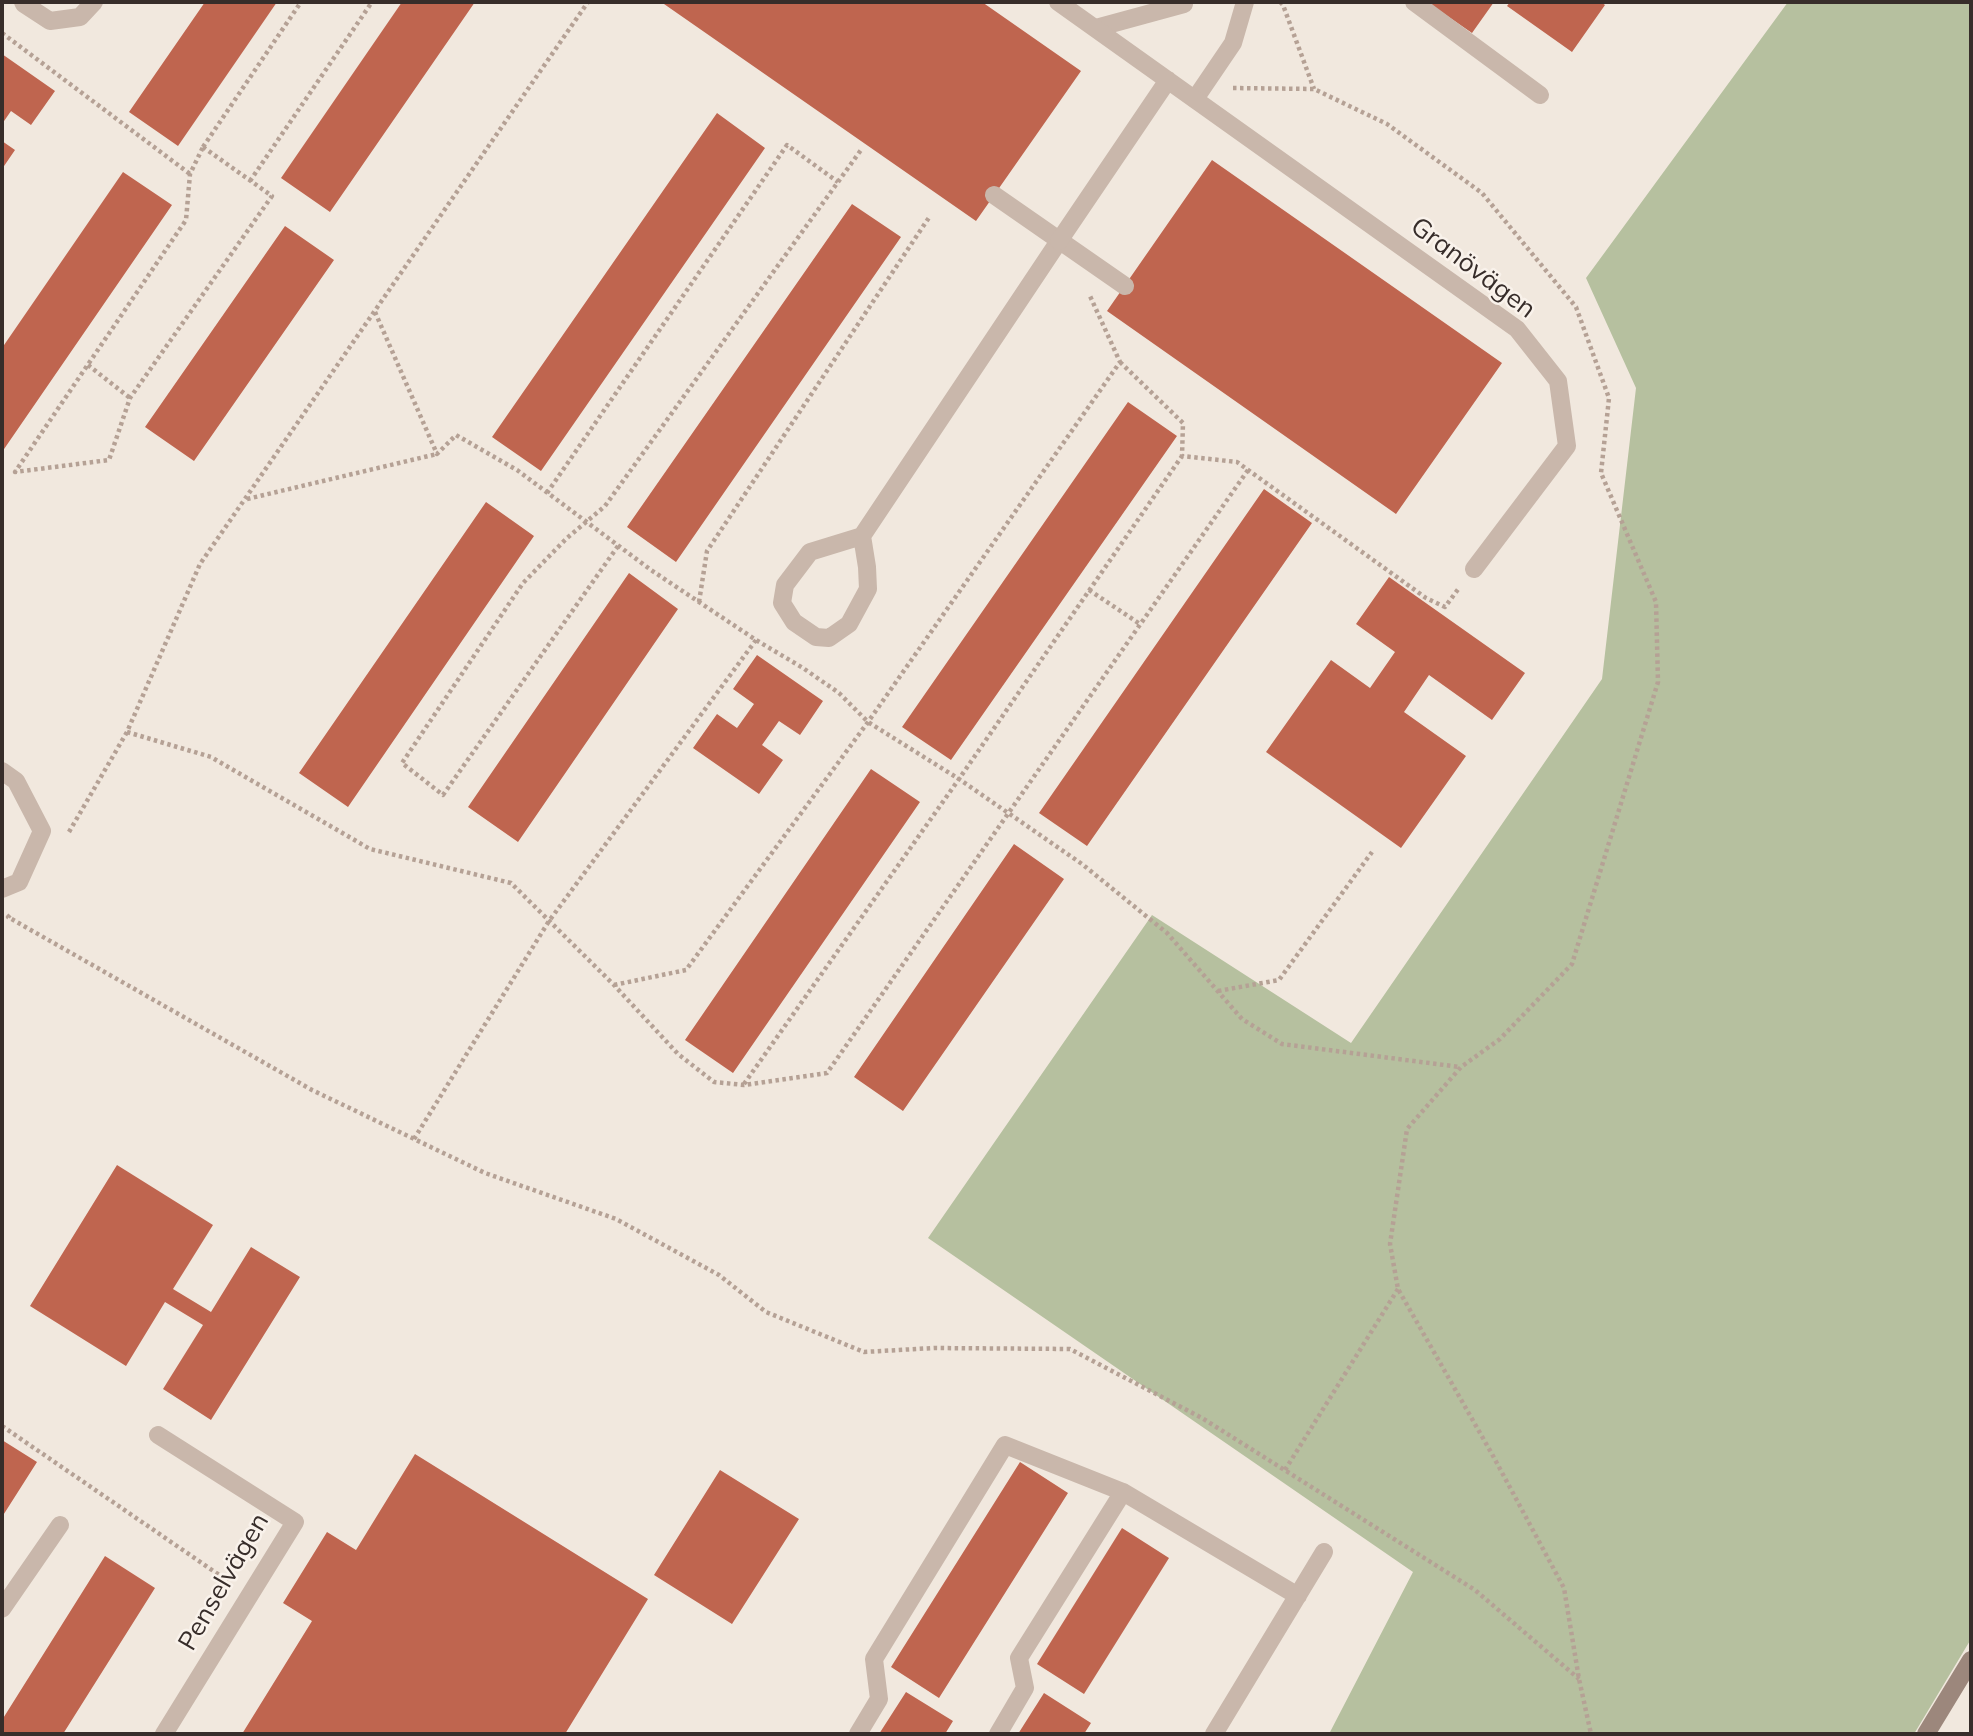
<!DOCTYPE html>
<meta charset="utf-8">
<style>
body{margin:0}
#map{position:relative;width:1973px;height:1736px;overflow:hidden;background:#f1e8de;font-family:Mulish,sans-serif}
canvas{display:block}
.frame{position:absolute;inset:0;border:4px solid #372d2a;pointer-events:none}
</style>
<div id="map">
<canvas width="1973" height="1736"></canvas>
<div class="frame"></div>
</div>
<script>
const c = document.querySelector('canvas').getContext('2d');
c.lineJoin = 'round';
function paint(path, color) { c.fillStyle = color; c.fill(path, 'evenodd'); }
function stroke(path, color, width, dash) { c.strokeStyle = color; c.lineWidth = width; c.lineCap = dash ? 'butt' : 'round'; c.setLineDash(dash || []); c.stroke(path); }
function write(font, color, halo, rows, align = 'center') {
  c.font = font + ' Mulish,sans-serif'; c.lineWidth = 5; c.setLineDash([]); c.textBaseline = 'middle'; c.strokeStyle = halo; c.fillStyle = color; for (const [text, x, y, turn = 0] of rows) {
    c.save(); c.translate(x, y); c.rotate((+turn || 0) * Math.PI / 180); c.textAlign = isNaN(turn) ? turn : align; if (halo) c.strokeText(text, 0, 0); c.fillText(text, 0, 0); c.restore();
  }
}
paint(new Path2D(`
 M1788 2H1971V1639L1914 1734H1329L1413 1572 928 1238 1152 915 1351 1043 1602 679 1636 388 1586 278Z`), '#b6c09f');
paint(new Path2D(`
 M205 2H277L178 146 129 112Z
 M402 2H475L330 212 281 178Z
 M665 2H982L1081 71 976 221 664 4Z
 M1427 2H1494L1472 33Z
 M1510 2H1601L1605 5 1572 52 1507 6Z
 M2 54 55 91 31 125 11 111 2 124Z
 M717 113 765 148 541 471 492 437Z
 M2 141 15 150 2 169Z
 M1212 160 1502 363 1396 514 1107 311Z
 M123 172 172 205 2 452V348Z
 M852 204 901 237 676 562 627 527Z
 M285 226 334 260 194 461 145 427Z
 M1128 402 1177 436 951 760 902 727Z
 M1264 489 1312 523 1087 846 1039 813Z
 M486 502 534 536 348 807 299 773Z
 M629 573 678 609 518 842 468 807Z
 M1389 577 1525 673 1492 720 1429 675 1404 712 1466 756 1401 848 1266 752 1331 660 1370 688 1395 652 1356 624Z
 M757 655 823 701 800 735 779 721 762 745 783 760 759 794 693 748 717 714 737 728 754 704 733 689Z
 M871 769 920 802 733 1073 685 1040Z
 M1014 844 1064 879 903 1111 854 1077Z
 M117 1165 213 1225 173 1289 211 1312 251 1247 300 1277 211 1420 163 1389 203 1325 165 1302 126 1366 30 1306Z
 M2 1440 37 1462 2 1517Z
 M415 1454 648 1599 565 1734H242L312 1621 283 1603 327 1532 356 1550Z
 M1020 1462 1068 1493 939 1698 891 1667Z
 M720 1470 799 1519 732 1624 654 1575Z
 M1122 1528 1169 1558 1084 1694 1037 1664Z
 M105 1556 155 1588 63 1734H2V1720Z
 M906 1692 953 1721 945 1734H879Z
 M1044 1693 1091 1723 1084 1734H1018Z`), '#bf654f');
stroke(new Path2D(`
 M1280 2 1283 5 1314 89
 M2 33 190 174
 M1233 88 1314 89 1387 124 1482 193 1576 307 1609 398 1601 473 1656 602 1658 682 1572 964 1500 1039 1461 1067 1407 1129 1390 1244 1398 1289 1492 1454 1564 1588 1579 1679 1591 1734
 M203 147 272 196 130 398 109 460 15 472 186 220 190 174Z
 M203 147 301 2
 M250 181 372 2
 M375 312 437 454 456 435 517 470 651 570 756 640 803 668 839 693 868 722 959 779 1082 864 1167 933 1242 1019 1282 1044 1460 1067
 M1120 362 1183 423 1182 456 1237 462 1426 598 1445 607 1459 588
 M88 365 130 398
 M547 493 787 145 838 182
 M247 499 437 454
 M618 546 443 795 402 763 523 583 567 538 605 506 861 150
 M1089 590 1140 624
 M699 602 707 551 930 216
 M127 732 211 757 370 849 511 883 614 985 678 1054 714 1082 744 1085 827 1073 1248 470
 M69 832 127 732 200 564 588 2
 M10 915 8 917 312 1090 485 1173 616 1219 719 1275 766 1312 864 1352 934 1348 1070 1349 1202 1418 1475 1590 1579 1679
 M614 985 686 970 868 722 1120 362 1090 296
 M1218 991 1279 980 1372 852
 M744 1084 959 779 1182 456
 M414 1139 549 921 756 640
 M2 1426 228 1581
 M1285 1470 1398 1289`), '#b5a195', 4.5, [3.5, 3.5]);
stroke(new Path2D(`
 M23 2 24 4 50 21 80 17 94 2
 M1414 2 1540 95
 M1096 28 1184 4
 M1195 99 1233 43 1245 2
 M994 195 1125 286
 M862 536 867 567 868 589 849 624 829 638 816 637 794 622 782 603 785 585 810 552 862 536 1059 241
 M158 1435 295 1522 164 1734
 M2 1609 60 1525
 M858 1734 879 1699 874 1659 1005 1445 1123 1492 1298 1596
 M998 1734 1025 1688 1019 1658 1123 1492
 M1214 1734 1324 1552`), '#c9b7ab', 18);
stroke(new Path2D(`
 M1058 2 1517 329 1558 381 1567 446 1474 569
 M1059 241 1168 80
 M2 771 16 781 42 831 19 882 2 889`), '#c9b7ab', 18);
stroke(new Path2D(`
 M1926 1734 1971 1660`), '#9c877c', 18);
write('26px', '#372d2a', '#f9f2eb', [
 ["Granövägen",1473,268,37],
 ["Penselvägen",224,1582,-60]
]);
</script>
